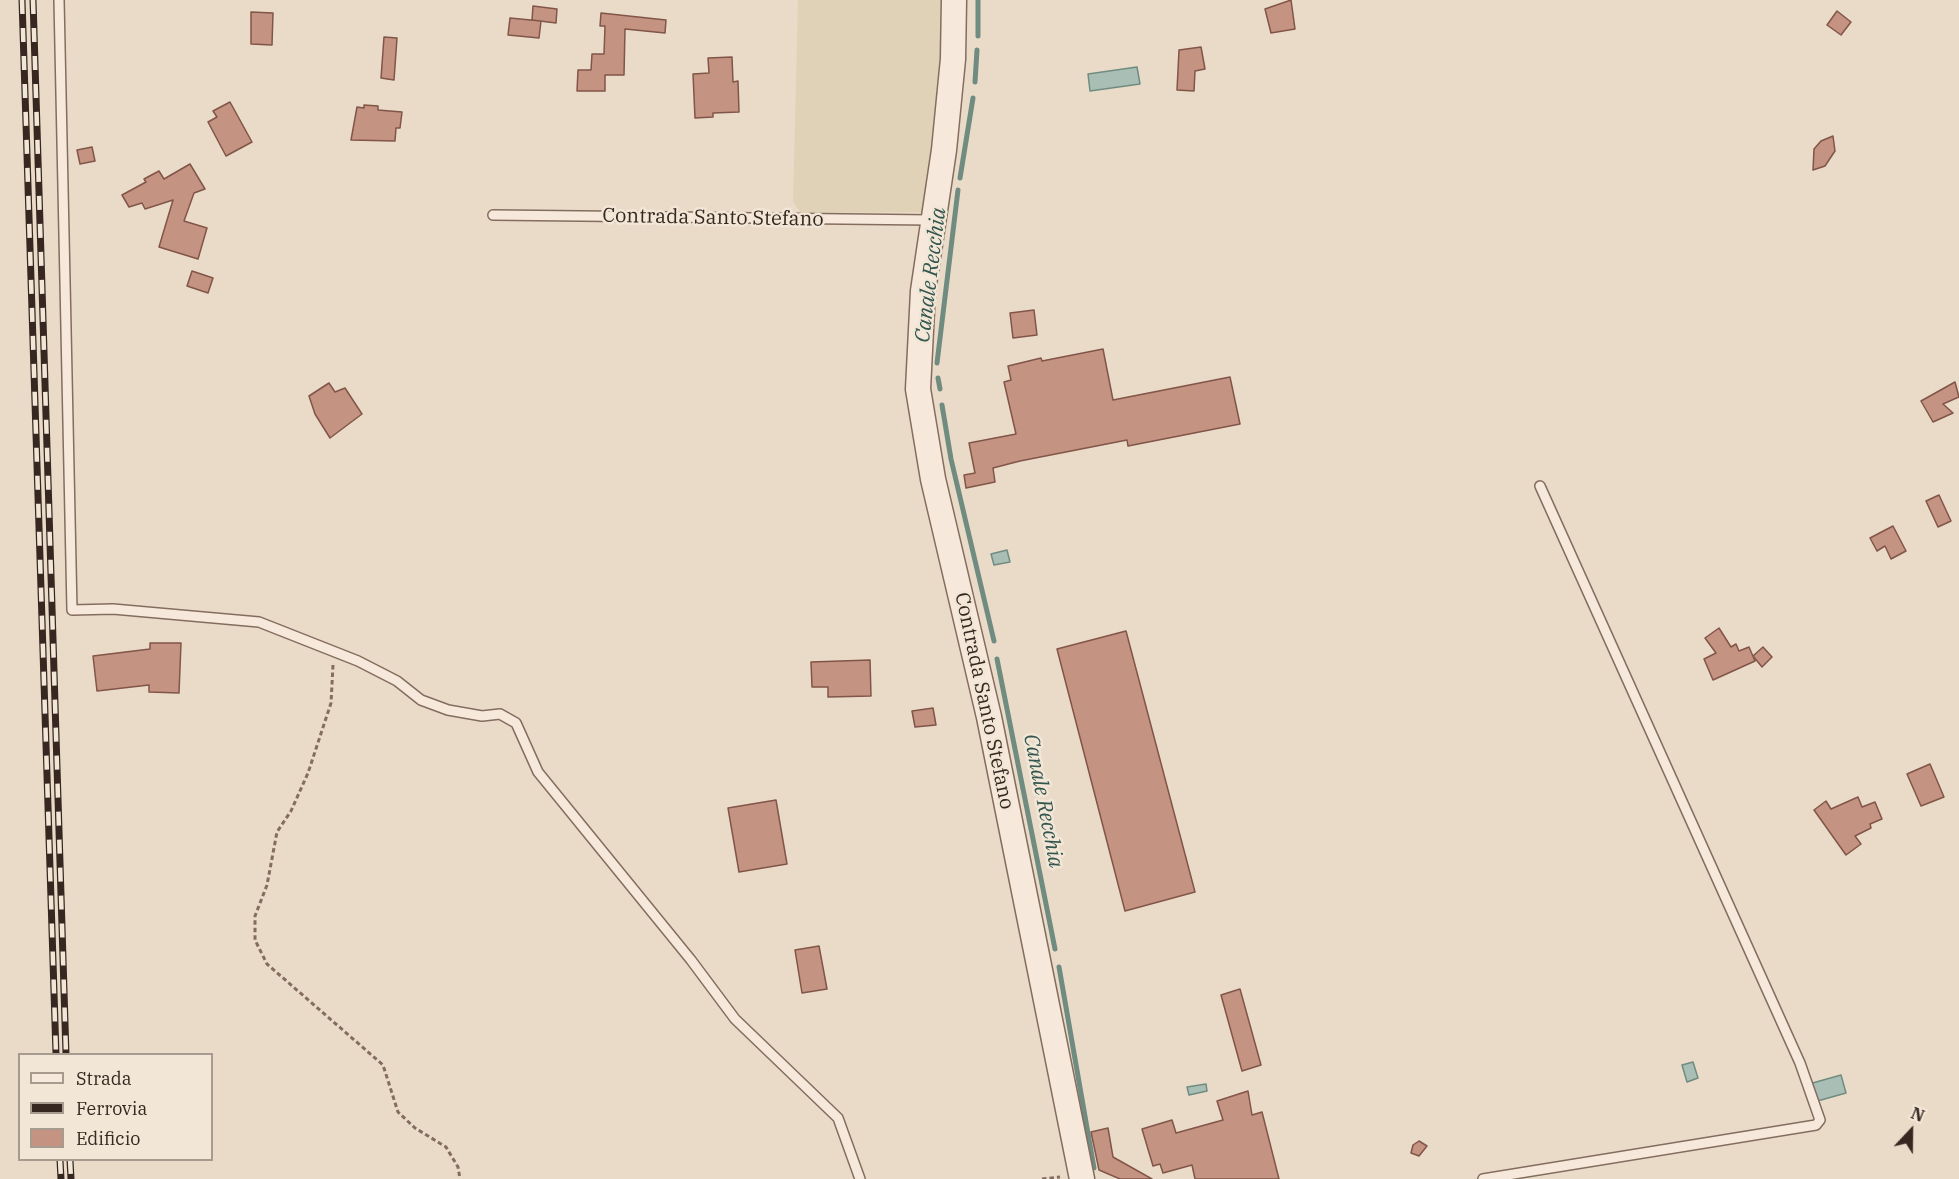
<!DOCTYPE html>
<style>
body{margin:0}
#map{position:relative;width:1959px;height:1179px;overflow:hidden;background:#eadbc9;font-family:"IBM Plex Serif",serif}
canvas{display:block}
.legend{position:absolute;left:18px;top:1053px;width:195px;height:108px;box-sizing:border-box;background:#f2e6d7;border:2px solid #a79a8e;margin:0;padding:8px 10px;list-style:none;font-size:18px;color:#362821}
.legend li{display:flex;align-items:center;gap:12px;height:30px}
.legend b{width:30px;border:2px solid #a79a8e}
.north{position:absolute;left:1881px;top:1101px;width:60px;height:60px;-webkit-text-stroke:4px #f2e6d7;paint-order:stroke;rotate:22deg;font-size:16px;font-weight:700;line-height:24px;text-align:center;color:#362821}
.north::after{content:'';display:block;margin:auto;width:21px;height:27px;background:#362821;clip-path:polygon(50% 0,100% 100%,50% 72%,0 100%)}
</style>
<div id="map">
<canvas width="1959" height="1179"></canvas>
<ul class="legend">
<li><b style="height:8px;background:#f6e9db"></b>Strada</li>
<li><b style="height:8px;background:#362821"></b>Ferrovia</li>
<li><b style="height:16px;background:#c49382"></b>Edificio</li>
</ul>
<div class="north">N</div>
</div>
<script>
const c = document.querySelector('canvas').getContext('2d');
c.lineJoin = 'round';
function paint(path, color) { c.fillStyle = color; c.fill(path, 'evenodd'); }
function stroke(path, color, width, dash) { c.strokeStyle = color; c.lineWidth = width; c.lineCap = dash ? 'butt' : 'round'; c.setLineDash(dash || []); c.stroke(path); }
function write(font, color, halo, rows, align = 'center') {
  c.font = font + ' "IBM Plex Serif",serif'; c.lineWidth = 5; c.setLineDash([]); c.textBaseline = 'middle'; c.strokeStyle = halo; c.fillStyle = color; for (const [text, x, y, turn = 0] of rows) {
    c.save(); c.translate(x, y); c.rotate((+turn || 0) * Math.PI / 180); c.textAlign = isNaN(turn) ? turn : align; if (halo) c.strokeText(text, 0, 0); c.fillText(text, 0, 0); c.restore();
  }
}
paint(new Path2D(`
 M798 0H947L926 212 801 213 793 202Z`), '#dfd2b7');
const water = new Path2D(`
 M1137 67 1140 84 1090 91 1088 74Z
 M1007 550 1010 562 994 565 991 554Z
 M1693 1062 1698 1078 1687 1082 1682 1065Z
 M1841 1075 1846 1093 1814 1102 1809 1084Z
 M1206 1084 1207 1091 1189 1095 1187 1087Z`);
paint(water, '#a9bfb5');
stroke(water, '#708c81', 1.5);
stroke(new Path2D(`
 M978 36V0
 M975 82 977 50
 M960 178 973 98
 M937 363 958 190
 M938 378 940 389
 M942 405 951 459 994 641
 M997 659 1055 949
 M1059 967 1094 1168`), '#708c81', 5);
const building = new Path2D(`
 M1291 0 1295 29 1271 33 1265 9Z
 M533 6 557 9 556 23 532 20Z
 M1837 11 1851 22 1841 35 1827 25Z
 M251 12 273 13 272 45 251 44Z
 M601 13 666 20 665 33 625 29 624 75H605V91H577L578 70H591L592 54H604L605 26H600Z
 M510 18 541 21 539 38 508 35Z
 M384 37 397 38 394 80 381 78Z
 M1201 47 1205 69 1195 71 1194 91 1177 90 1179 50Z
 M732 57 733 82 738 81 739 112 713 113V117L695 118 693 74 709 73 708 58Z
 M230 102 252 142 226 156 208 122 217 117 213 111Z
 M364 105 378 106V110L402 112 400 128H396L395 141 351 140 357 107 364 108Z
 M1833 136 1835 151 1825 166 1813 170 1814 149 1821 141Z
 M92 147 95 161 80 164 77 150Z
 M190 164 205 189 194 193 184 221 207 228 198 259 159 247 173 200 145 209 142 203 129 207 122 195 146 182 144 179 159 171 164 179Z
 M192 271 213 278 208 293 187 286Z
 M1034 310 1037 335 1013 338 1010 313Z
 M1103 349 1113 400 1230 377 1240 424 1128 446 1127 440 1020 461 993 468 995 482 966 488 964 475 975 473 969 443 1016 434 1004 382 1011 380 1008 366 1041 358 1042 361Z
 M1955 382 1959 397 1943 404 1953 413 1933 422 1921 401Z
 M329 383 335 392 345 388 362 414 330 438 315 414 309 396Z
 M1939 495 1951 521 1938 527 1926 501Z
 M1893 526 1906 551 1891 559 1885 546 1877 551 1870 538Z
 M1719 628 1731 647 1736 644 1739 651 1749 647 1755 661 1713 680 1704 659 1716 653 1705 638Z
 M1126 631 1195 892 1125 911 1057 649Z
 M150 643H181L179 693 149 692V685L97 691 93 656 150 649Z
 M1763 647 1772 657 1762 667 1753 656Z
 M870 660 871 696 828 697V687H812L811 662Z
 M933 708 936 725 915 727 912 711Z
 M1930 764 1944 797 1921 806 1907 774Z
 M1858 797 1862 807 1875 802 1882 819 1870 824 1871 828 1855 836 1861 844 1846 855 1814 810 1826 801 1831 809Z
 M776 800 787 864 739 872 728 808Z
 M819 946 827 989 802 993 795 950Z
 M1240 989 1261 1065 1242 1071 1221 995Z
 M1248 1091 1252 1115 1262 1112 1279 1179H1195L1192 1165 1163 1173 1160 1164 1153 1166 1142 1129 1172 1120 1176 1133 1223 1120 1217 1101Z
 M1108 1128 1113 1157 1152 1179H1120L1099 1170 1091 1132Z
 M1419 1141 1427 1146 1419 1156 1411 1153 1413 1145Z`);
paint(building, '#c49382');
stroke(building, '#815548', 1.5);
const service = new Path2D(`
 M59 0 72 610 113 609 259 622 358 661 397 681 421 700 448 710 482 716 500 714 516 723 538 772 691 960 735 1019 838 1118 860 1179
 M493 215 931 220
 M1483 1179 1816 1125 1820 1120 1800 1063 1540 486`);
const tertiary = new Path2D(`
 M954 0 953 59 944 150 923 291 918 389 933 479 989 717 1082 1179`);
stroke(service, '#846d5f', 12);
stroke(tertiary, '#846d5f', 27);
stroke(new Path2D(`
 M333 665 331 703 308 773 291 811 277 832 267 885 255 916V940L267 964 383 1065 398 1112 415 1128 446 1147 458 1167 460 1179
 M1042 1179 1060 1177`), '#846d5f', 3, [4.5, 3]);
stroke(service, '#f6e9db', 9);
stroke(tertiary, '#f6e9db', 24);
const rail = new Path2D(`
 M22 0 56 1054
 M33 0 66 1054
 M60 1160 61 1179
 M70 1160 71 1179`);
stroke(rail, '#362821', 7);
stroke(rail, '#f2e6d7', 4.5, [14]);
write('20px', '#362821', '#f2e6d7', [
 ["Contrada Santo Stefano",713,218,1],
 ["Contrada Santo Stefano",984,701,78]
]);
write('italic 21px', '#32554d', '#f2e6d7', [
 ["Canale Recchia",931,275,-83],
 ["Canale Recchia",1043,801,79]
]);
</script>
